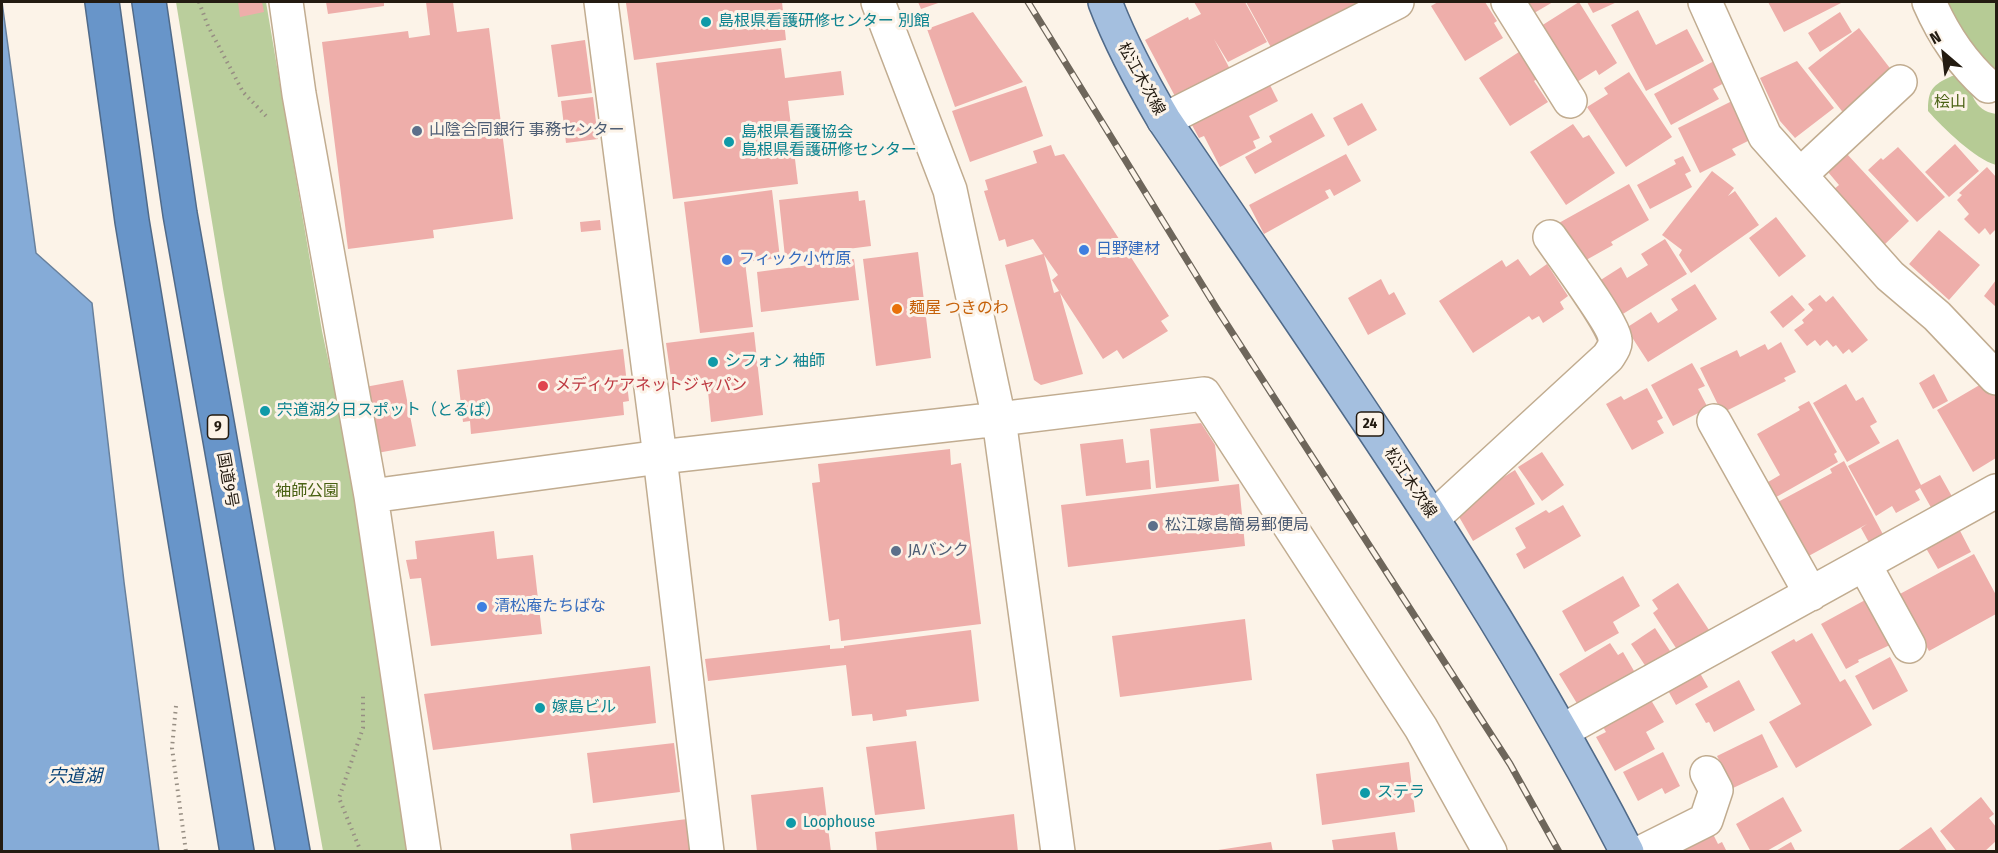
<!DOCTYPE html>
<meta charset="utf-8">
<style>
body{margin:0}
#map{position:relative;width:1998px;height:853px;overflow:hidden;background:#fcf3e8;font-family:"Fira Sans Condensed",sans-serif}
canvas{display:block}
.frame{position:absolute;inset:0;border:3px solid #231b11;pointer-events:none}
.north{position:absolute;left:1914px;top:24px;width:60px;height:60px;-webkit-text-stroke:4px #fcf3e8;paint-order:stroke;rotate:332deg;font-size:16px;font-weight:700;line-height:24px;text-align:center;color:#231b11}
.north::after{content:'';display:block;margin:auto;width:21px;height:27px;background:#231b11;clip-path:polygon(50% 0,100% 100%,50% 72%,0 100%)}
</style>
<div id="map">
<canvas width="1998" height="853"></canvas>
<div class="frame"></div>
<div class="north">N</div>
</div>
<script>
const c = document.querySelector('canvas').getContext('2d');
c.lineJoin = 'round';
function paint(path, color) { c.fillStyle = color; c.fill(path, 'evenodd'); }
function stroke(path, color, width, dash) { c.strokeStyle = color; c.lineWidth = width; c.lineCap = dash ? 'butt' : 'round'; c.setLineDash(dash || []); c.stroke(path); }
function write(font, color, halo, rows, align = 'center') {
  c.font = font + ' "Fira Sans Condensed","Noto Sans JP",sans-serif'; c.lineWidth = 6; c.setLineDash([]); c.textBaseline = 'middle'; c.strokeStyle = halo; c.fillStyle = color; for (const [text, x, y, turn = 0] of rows) {
    c.save(); c.translate(x, y); c.rotate((+turn || 0) * Math.PI / 180); c.textAlign = isNaN(turn) ? turn : align; if (halo) c.strokeText(text, 0, 0); c.fillText(text, 0, 0); c.restore();
  }
}
paint(new Path2D(`
 M176 2H266L322 331 355 485 413 851H323L223 289Z`), '#bace9c');
paint(new Path2D(`
 M1939 2H1996V73L1988 71Z
 M1952 76H1963C1974 93 1972 110 1996 114V165C1975 159 1943 128 1928 111 1928 90 1932 85 1952 76Z`), '#b6cb95');
const water = new Path2D(`
 M2 2 36 253 92 303 124 582 159 851H2Z`);
paint(water, '#85abd7');
stroke(water, '#68809c', 1.5);
paint(new Path2D(`
 M238 2H262L264 12 240 17Z
 M326 2H384V6L328 14Z
 M426 2H453L457 32 489 28 513 219 433 230 434 238 348 249 322 42 408 31 409 38 430 35Z
 M641 2H782L786 40 634 60 626 3Z
 M918 2H941L921 9Z
 M1194 2H1245L1267 42 1228 62 1214 39 1231 71 1177 100 1145 40 1188 17 1189 20 1201 14Z
 M1246 2H1365L1273 51Z
 M1438 2H1485L1497 21 1494 23 1503 38 1465 61 1431 6Z
 M1520 2H1553L1529 16Z
 M1579 2 1617 63 1599 75 1596 70 1577 82 1541 26Z
 M1587 2H1617L1593 13Z
 M1768 2H1843L1784 32Z
 M1638 10 1656 45 1687 29 1704 61 1646 91 1611 25Z
 M973 12 1023 82 955 107 927 29Z
 M1840 12 1852 32 1820 52 1808 33Z
 M1859 28 1896 76 1845 115 1808 68Z
 M585 40 592 93 558 97 551 45Z
 M781 48 785 78 841 71 844 95 788 101 798 184 673 199 656 63Z
 M1522 50 1540 77 1534 81 1548 102 1510 126 1479 78Z
 M1714 61 1726 82 1713 89 1719 99 1671 125 1654 94Z
 M1797 61 1834 108 1795 138 1780 121 1760 78Z
 M1629 72 1672 137 1626 167 1587 107 1608 94 1604 88Z
 M1269 83 1278 101 1249 116 1260 138 1253 141 1256 148 1220 167 1204 136 1199 138 1186 114Z
 M1026 86 1043 136 970 162 952 111Z
 M593 97 598 139 566 143 561 101Z
 M1732 101 1752 139 1732 149 1736 155 1700 173 1678 128Z
 M1362 103 1377 130 1348 146 1333 118Z
 M1312 113 1325 136 1255 174 1245 157 1272 142 1269 136Z
 M1573 124 1583 138 1589 135 1615 173 1566 205 1530 152Z
 M1955 144 1979 171 1949 197 1925 172Z
 M1051 145 1055 156 1064 154 1169 316 1161 321 1168 331 1123 359 1117 350 1103 359 1060 293 1083 374 1041 385 1034 380 1005 265 1043 254 1033 239 1007 247 1005 239 999 241 984 191 988 190 985 180 1037 163 1033 151ZM1044 255 1058 275 1052 280 1059 291 1054 293Z
 M1898 147 1945 197 1917 222 1868 170 1881 158 1883 160Z
 M1346 154 1361 181 1334 196 1330 189 1325 191 1329 198 1264 234 1249 205Z
 M1847 154 1909 221 1884 245 1833 190 1839 185 1828 172Z
 M1683 156 1691 171 1685 174 1692 187 1650 209 1637 185 1676 164 1674 160Z
 M1987 167 1996 177V229L1990 235 1985 228 1979 234 1964 219 1969 214 1957 200 1962 195 1959 193Z
 M1712 171 1734 188 1728 196 1735 191 1759 225 1691 273 1679 255 1682 250 1662 235Z
 M1629 184 1649 220 1611 242 1613 245 1579 264 1557 224Z
 M772 190 780 258 745 262 753 327 700 333 684 202Z
 M858 191 859 201 865 200 871 246 785 257 779 200Z
 M1776 217 1806 256 1779 277 1749 238Z
 M600 220 601 230 581 232 580 222Z
 M1939 230 1980 265 1949 300 1909 264Z
 M1665 239 1687 274 1618 317 1596 283 1621 267 1627 278 1648 265 1641 254Z
 M918 252 931 358 876 366 863 259Z
 M854 259 859 300 761 312 757 272Z
 M1518 259 1530 276 1547 264 1568 296 1560 302 1564 309 1543 323 1539 316 1532 320 1529 316 1473 353 1439 301 1502 260 1506 267Z
 M1381 279 1389 295 1394 292 1406 314 1368 335 1348 298Z
 M1996 280V307L1984 296Z
 M1695 284 1717 319 1648 362 1626 328 1651 312 1658 323 1678 310 1671 299Z
 M1792 295 1805 310 1783 328 1770 312Z
 M1820 295 1826 302 1833 296 1868 340 1852 353 1849 349 1843 354 1836 345 1833 347 1827 340 1820 346 1815 340 1807 346 1794 330 1804 323 1802 320 1813 310 1808 304Z
 M754 332 763 415 711 422 707 381 672 385 666 343Z
 M1781 342 1796 372 1784 378 1786 381 1722 413 1700 368 1737 350 1740 357 1765 344 1768 350Z
 M623 349 629 401 623 402 624 415 471 434 470 421 463 422 457 370Z
 M1692 363 1705 386 1698 389 1708 408 1673 426 1651 385Z
 M1934 374 1948 401 1933 409 1919 383Z
 M403 380 416 446 377 453 365 387Z
 M1983 383 1990 395 1994 393 1996 397V458L1973 472 1937 410Z
 M1846 384 1856 401 1863 397 1877 422 1870 426 1880 443 1847 462 1813 403Z
 M1647 388 1663 418 1657 421 1664 433 1632 450 1606 404 1621 396 1624 400Z
 M1809 401 1837 452 1834 454 1838 462 1771 500 1763 485 1780 475 1757 434 1800 410 1798 407Z
 M1201 423 1215 445 1219 481 1156 488 1150 429Z
 M1123 439 1126 463 1149 460 1151 489 1086 496 1080 444Z
 M1898 439 1921 485 1940 475 1954 500 1933 511 1920 488 1915 491 1920 500 1896 513 1892 506 1876 516 1848 466Z
 M950 449 951 465 961 463 981 624 841 641 839 619 829 621 812 483 820 482 818 464Z
 M1542 452 1564 485 1542 501 1518 467Z
 M1844 461 1886 540 1872 548 1861 528 1867 524 1805 558 1776 503 1832 473 1830 469Z
 M1515 470 1535 504 1473 541 1458 515 1499 480Z
 M1239 484 1245 546 1068 567 1061 505Z
 M1563 505 1581 536 1524 569 1516 554 1526 548 1515 528 1546 510 1549 513Z
 M1957 525 1971 552 1938 569 1923 543Z
 M494 531 497 559 533 555 542 634 431 646 421 578 410 579 406 560 417 559 415 541Z
 M1974 554 1996 595V614L1929 651 1898 595Z
 M1623 576 1640 606 1613 622 1619 633 1585 652 1562 611Z
 M1678 583 1709 630 1678 651 1653 613 1658 609 1652 600Z
 M1867 599 1892 644 1858 660 1859 662 1846 669 1821 624Z
 M1245 619 1252 680 1120 697 1112 636Z
 M1655 628 1672 654 1648 670 1631 644Z
 M971 630 979 701 906 710 907 716 873 721 872 714 852 716 846 665 708 681 705 659 830 645V649L844 648V646Z
 M1812 633 1840 682 1845 679 1872 725 1796 768 1769 722 1801 704 1771 652 1794 639 1796 642Z
 M1610 643 1618 655 1623 652 1637 676 1581 710 1559 674Z
 M1890 657 1908 691 1873 710 1855 676Z
 M650 666 656 723 433 750 424 694Z
 M1697 668 1708 687 1676 705 1665 685Z
 M1739 680 1755 710 1714 732 1709 722 1706 723 1695 704Z
 M1651 700 1664 722 1646 732 1655 749 1615 771 1596 737 1606 732 1603 727Z
 M1762 734 1778 767 1733 788 1717 756Z
 M916 741 925 809 875 815 866 747Z
 M674 743 680 792 593 803 587 753Z
 M1663 752 1680 786 1665 794 1662 788 1638 801 1623 772Z
 M1409 762 1415 812 1322 825 1316 774Z
 M823 787 831 852H757L751 795Z
 M1783 797 1802 831 1765 852H1751L1736 824Z
 M1981 797 1994 814 1989 818 1996 827V841L1984 852H1957L1940 831Z
 M1014 814 1018 852H877L875 832Z
 M687 819 691 852H572L570 834Z
 M1931 827 1948 852H1896Z
 M1710 828 1718 844 1722 842 1727 852H1663Z
 M1395 832 1398 852H1334L1332 840Z
 M1271 842 1273 852H1218V850Z
 M1791 842 1796 852H1774Z`), '#eeaeaa');
const minor = new Path2D(`
 M286 2 299 94 371 496 424 852
 M601 2 660 457 707 852
 M878 2 950 190 999 419 1058 852
 M1508 2 1570 101
 M1705 2 1765 136 1890 276 1937 316 1996 378
 M1929 2C1943 34 1962 63 1988 86
 M1164 120 1397 2
 M1800 175 1900 82
 M1714 421 1811 594
 M371 496 660 457 999 419 1204 394 1421 728 1490 852
 M1433 518 1608 357C1611 352 1616 346 1615 340 1615 326 1561 253 1550 237
 M1864 564 1909 646
 M1562 731 1996 491
 M1642 852 1706 820 1716 790 1707 773`);
const major = new Path2D(`
 M1105 2C1121 44 1141 81 1164 120 1326 359 1495 595 1627 852`);
const highway = new Path2D(`
 M102 2 132 221 237 852
 M149 2 180 214 293 852`);
stroke(minor, '#c1ac90', 36);
stroke(major, '#506a89', 36);
stroke(highway, '#506a89', 36);
stroke(new Path2D(`
 M199 2 208 26 243 92 266 116
 M176 706 172 748 186 852
 M361 852 339 798 363 728V693`), '#978e83', 4, [1.5, 4.5]);
stroke(minor, '#fff', 33);
stroke(major, '#a4bfdf', 33);
stroke(highway, '#6895c9', 33);
const rail = new Path2D(`
 M1028 2 1217 309 1510 764 1559 852`);
stroke(rail, '#6e665b', 7);
stroke(rail, '#fcf3e8', 4.5, [14]);
for (const [x, y, r, color] of [
 [706,22,6,"#0f9aa8"],
 [417,131,6,"#5c6f8a"],
 [729,142,6,"#0f9aa8"],
 [1084,250,6,"#3f7fe0"],
 [727,260,6,"#3f7fe0"],
 [897,309,6,"#e8710a"],
 [713,362,6,"#0f9aa8"],
 [543,386,6,"#e0444e"],
 [265,411,6,"#0f9aa8"],
 [1153,526,6,"#5c6f8a"],
 [896,551,6,"#5c6f8a"],
 [482,607,6,"#3f7fe0"],
 [540,708,6,"#0f9aa8"],
 [1365,793,6,"#0f9aa8"],
 [791,823,6,"#0f9aa8"]
]) { const dot = new Path2D(); dot.arc(x, y, r, 0, 2 * Math.PI); c.fillStyle = color; c.fill(dot); stroke(dot, '#fcf3e8', 2); }
for (const [x, y, w] of [
 [1370,424,27],
 [218,427,21]
]) { const box = new Path2D(); box.roundRect(x - w / 2, y - 12, w, 24, 4.5); c.fillStyle = '#fcf3e8'; c.fill(box); stroke(box, '#231b11', 1.5); }
write('bold 15px', '#231b11', null, [
 ["24",1370,424],
 ["9",218,427]
]);
write('16px', '#0d838f', '#fcf3e8', [
 ["島根県看護研修センター 別館",718,22],
 ["島根県看護協会",741,133],
 ["島根県看護研修センター",741,151],
 ["シフォン 袖師",725,362],
 ["宍道湖夕日スポット（とるぱ）",277,411],
 ["嫁島ビル",552,708],
 ["ステラ",1377,793],
 ["Loophouse",803,823]
], 'left');
write('16px', '#231b11', '#fcf3e8', [
 ["松江木次線",1141,79,61],
 ["国道9号",227,480,80],
 ["松江木次線",1410,483,56]
]);
write('16px', '#496113', '#fcf3e8', [
 ["桧山",1950,103],
 ["袖師公園",307,492]
]);
write('16px', '#4e5e75', '#fcf3e8', [
 ["山陰合同銀行 事務センター",429,131],
 ["松江嫁島簡易郵便局",1165,526],
 ["JAバンク",908,551]
], 'left');
write('16px', '#366cbe', '#fcf3e8', [
 ["日野建材",1096,250],
 ["フィック小竹原",739,260],
 ["清松庵たちばな",494,607]
], 'left');
write('16px', '#c56008', '#fcf3e8', [
 ["麺屋 つきのわ",909,309]
], 'left');
write('16px', '#be3a42', '#fcf3e8', [
 ["メディケアネットジャパン",555,386]
], 'left');
write('italic 18px', '#064176', '#fcf3e8', [
 ["宍道湖",75,777]
]);
</script>
